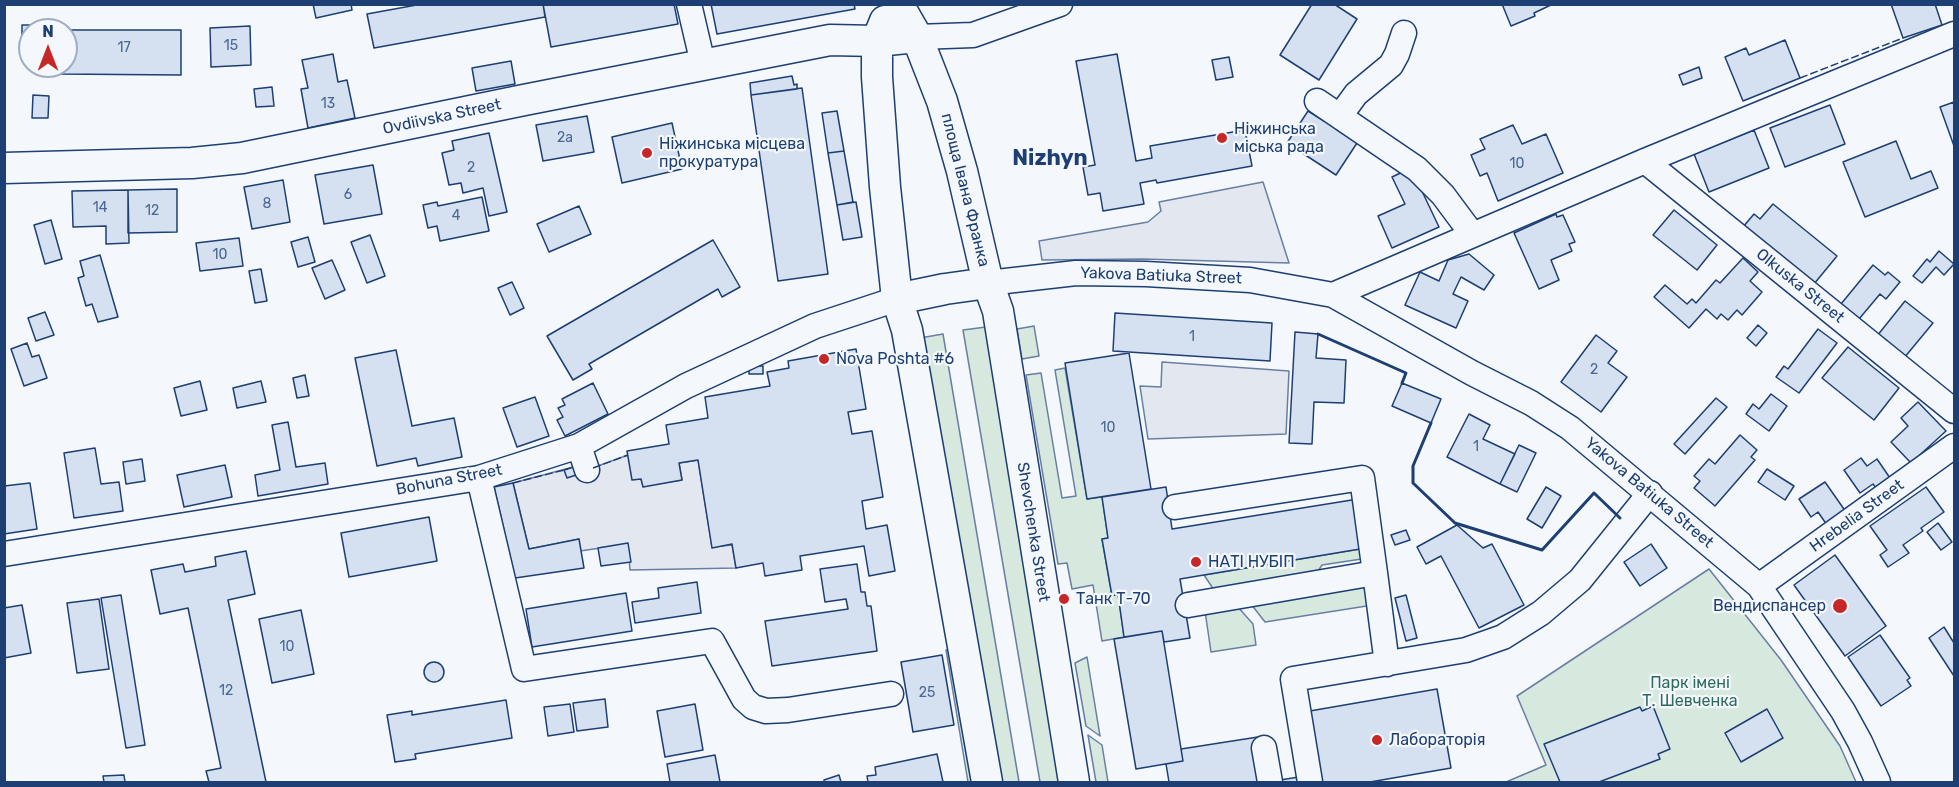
<!DOCTYPE html>
<meta charset="utf-8">
<style>
body{margin:0}
#map{position:relative;width:1959px;height:787px;overflow:hidden;background:#f4f7fb;font-family:Rubik,sans-serif}
canvas{display:block}
.frame{position:absolute;inset:0;border:6px solid #1d3f73;pointer-events:none}
.north{position:absolute;left:18px;top:18px;width:60px;height:60px;box-sizing:border-box;background:#f4f7fb;border:2px solid #9eadc5;border-radius:50%;rotate:0deg;font-size:16px;font-weight:700;line-height:24px;text-align:center;color:#1d3f73}
.north::after{content:'';display:block;margin:auto;width:21px;height:27px;background:#c62828;clip-path:polygon(50% 0,100% 100%,50% 72%,0 100%)}
</style>
<div id="map">
<canvas width="1959" height="787"></canvas>
<div class="frame"></div>
<div class="north">N</div>
</div>
<script>
const c = document.querySelector('canvas').getContext('2d');
c.lineJoin = 'round';
function paint(path, color) { c.fillStyle = color; c.fill(path, 'evenodd'); }
function stroke(path, color, width, dash) { c.strokeStyle = color; c.lineWidth = width; c.lineCap = dash ? 'butt' : 'round'; c.setLineDash(dash || []); c.stroke(path); }
function write(font, color, halo, rows, align = 'center') {
  c.font = font + ' Rubik,sans-serif'; c.lineWidth = 4.5; c.setLineDash([]); c.textBaseline = 'middle'; c.strokeStyle = halo; c.fillStyle = color; for (const [text, x, y, turn = 0] of rows) {
    c.save(); c.translate(x, y); c.rotate((+turn || 0) * Math.PI / 180); c.textAlign = isNaN(turn) ? turn : align; if (halo) c.strokeText(text, 0, 0); c.fillText(text, 0, 0); c.restore();
  }
}
const green = new Path2D(`
 M1034 326 1039 356 1022 359 1017 329Z
 M986 327 1063 782H1040L963 330Z
 M943 334 1019 782H995L920 338Z
 M1065 368 1087 499 1102 497 1108 538 1102 539 1112 595 1118 594 1124 637 1102 641 1093 585 1072 589 1067 563 1058 564 1026 375 1041 373 1062 498 1076 496 1055 370Z
 M1366 548 1368 558 1322 565 1316 574 1214 590 1204 575Z
 M1709 569 1781 660 1840 746 1856 782H1506L1546 765 1517 696Z
 M1370 585 1373 605 1265 622 1251 604Z
 M1237 606 1253 624 1256 645 1211 652 1205 611Z
 M946 650H950L980 782H968Z
 M1087 657 1100 736 1086 726 1075 663Z
 M1088 735 1102 745 1108 782H1096Z`);
paint(green, '#d7e8df');
stroke(green, '#687fa3', 1.5);
const parking = new Path2D(`
 M1263 182 1289 263 1142 259 1042 260 1039 241 1148 222 1161 211 1159 202Z
 M1162 362 1289 371 1286 434 1148 439 1140 386 1161 387Z
 M628 455 641 479 643 486 682 480 679 463 698 460 712 547 732 545 736 568 630 570 628 544 580 551 579 539 529 549 513 483 577 466 587 470Z`);
paint(parking, '#e3e8f0');
stroke(parking, '#687fa3', 1.5);
const building = new Path2D(`
 M313 4H351L352 10 316 18Z
 M422 4H543L545 17 374 48 367 14Z
 M543 4H674L678 24 551 47Z
 M711 4H854L855 9 717 34Z
 M1312 4H1334L1357 19 1319 80 1280 55Z
 M1502 4H1553L1534 13 1535 16 1511 26Z
 M1891 4H1935L1942 25 1903 38Z
 M22 25H45V30H30V43H22Z
 M250 26 251 65 211 67 210 28Z
 M58 30H181V75L58 74V66H66V30Z
 M1785 40 1800 78 1743 101 1725 57 1746 48 1749 55Z
 M333 54 338 82 347 80 355 118 308 128 301 89 308 88 302 60Z
 M1117 54 1136 161 1152 158 1150 146 1245 130 1252 166 1157 183 1156 180 1140 183 1144 204 1103 211 1100 193 1088 195 1083 167 1095 165 1076 61Z
 M1229 57 1233 77 1216 80 1212 60Z
 M511 61 515 84 476 91 472 68Z
 M1699 67 1702 78 1683 85 1679 75Z
 M792 76 794 85 797 84V89L751 95 750 83Z
 M272 87 274 106 256 107 254 89Z
 M802 88 828 274 778 281 751 95Z
 M33 95 49 96 48 118H32Z
 M1954 102V146L1940 107Z
 M1830 105 1845 144 1785 167 1770 128Z
 M837 111 844 151 828 153 822 113Z
 M1308 111 1324 121 1326 119 1338 127 1336 129 1357 143 1336 175 1287 143Z
 M587 116 594 152 543 161 536 125Z
 M672 123 682 169 622 183 612 137Z
 M1513 125 1522 144 1546 134 1563 173 1498 201 1487 173 1480 176 1471 155 1485 149 1480 139Z
 M1754 130 1769 168 1709 192 1694 154Z
 M489 133 507 212 489 216 483 188 463 193 461 183 449 185 442 153 454 150 452 141Z
 M1896 141 1911 179 1931 171 1938 188 1865 217 1843 162Z
 M844 151 853 202 837 205 828 153Z
 M373 165 382 214 324 224 315 175Z
 M1411 168 1439 227 1392 248 1378 216 1405 204 1392 177Z
 M283 180 290 222 252 229 244 187Z
 M177 189V232L128 233V190Z
 M128 190 129 243 106 244V226L73 227 72 191Z
 M482 197 489 231 440 241 437 226 428 228 423 205 437 202 438 206Z
 M856 202 862 237 843 240 837 205Z
 M1773 204 1837 256 1814 284 1743 227 1754 214 1760 219Z
 M579 206 591 234 549 252 537 224Z
 M1674 210 1717 245 1697 270 1653 235Z
 M1556 214 1557 217 1563 215 1575 242 1569 244 1572 251 1551 260 1559 280 1539 289 1514 233Z
 M51 220 62 259 45 264 34 225Z
 M370 235 385 276 367 283 351 242Z
 M308 237 315 262 298 267 291 242Z
 M239 238 243 266 200 271 196 243Z
 M713 240 740 287 722 297 718 289 589 364 592 369 573 380 547 336Z
 M1939 251 1954 264 1944 275 1936 267 1922 283 1913 276 1927 259 1930 262Z
 M1469 254 1494 275 1484 290 1461 277 1453 294 1468 301 1456 328 1405 305 1420 272 1439 281 1448 260Z
 M100 255 118 317 98 322 92 304 86 306 78 278 84 276 80 261Z
 M1743 258 1758 272 1750 281 1762 292 1742 315 1737 310 1728 320 1721 314 1717 319 1706 309 1689 328 1654 297 1665 285 1687 304 1692 299 1696 303 1716 280 1720 283Z
 M332 260 345 290 325 299 312 268Z
 M1873 265 1885 275 1888 272 1900 282 1886 299 1880 294 1859 319 1841 304Z
 M261 269 267 301 255 303 249 271Z
 M512 282 524 308 510 315 498 288Z
 M1905 301 1933 323 1904 358 1877 336Z
 M45 312 54 335 36 341 28 318Z
 M1115 313 1272 323 1270 361 1113 351Z
 M1758 325 1767 333 1756 346 1747 338Z
 M1818 329 1837 343 1799 393 1776 377 1784 366 1788 369Z
 M1295 332 1318 334 1316 358 1346 360 1344 403 1314 402 1312 444 1289 443Z
 M1596 335 1617 351 1608 363 1627 377 1601 412 1561 382Z
 M27 343 32 357 39 355 47 378 24 386 11 349Z
 M1848 347 1899 388 1874 420 1822 378Z
 M856 349 866 409 848 412 852 434 872 431 883 497 862 501 866 529 887 525 895 571 869 576 864 546 800 556 802 570 765 576 763 563 736 568 732 544 712 548 698 460 679 463 682 480 643 487 641 479 632 480 627 451 669 444 666 425 708 418 705 397 770 386 767 372 789 368 788 361Z
 M396 350 412 426 454 418 462 457 418 466 416 458 377 466 355 358Z
 M1129 353 1151 489 1087 499 1065 363Z
 M749 366H763V374H749Z
 M305 375 309 396 297 398 293 378Z
 M200 381 207 410 181 416 174 388Z
 M261 381 266 402 237 408 233 388Z
 M593 383 608 414 565 436 557 420 563 417 558 408 565 405 562 399Z
 M1402 383 1441 399 1431 423 1392 406Z
 M1771 394 1787 406 1769 431 1746 414 1753 404 1759 409Z
 M535 397 549 436 517 447 503 408Z
 M1716 398 1727 407 1685 454 1674 444Z
 M1918 402 1946 431 1911 463 1891 442 1908 426 1901 418Z
 M1469 414 1490 425 1483 439 1515 454 1500 484 1447 457Z
 M288 422 296 467 325 463 328 484 258 496 255 475 280 470 272 425Z
 M1740 435 1757 450 1751 457 1755 460 1715 506 1694 488 1700 481 1694 476 1709 459 1715 464Z
 M1519 445 1536 453 1517 492 1500 484Z
 M95 448 101 484 119 482 123 511 74 518 64 453Z
 M1861 458 1867 466 1877 459 1890 478 1876 488 1873 484 1860 493 1844 470Z
 M142 459 145 481 126 484 123 462Z
 M225 465 232 497 184 507 177 475Z
 M577 466 579 474 567 478 564 470Z
 M1767 469 1794 486 1785 500 1758 482Z
 M1825 482 1846 512 1827 525 1818 512 1811 517 1799 499Z
 M30 483 37 529 4 534V486Z
 M513 483 529 549 579 539 584 568 515 578 494 487Z
 M1166 487 1172 529 1358 499 1366 548 1180 579 1190 638 1164 642 1162 631 1124 637 1118 594 1112 596 1102 539 1108 538 1102 497Z
 M1546 487 1561 496 1542 528 1527 519Z
 M1926 487 1944 512 1921 528 1923 531 1903 545 1909 553 1888 567 1880 555 1887 550 1870 526Z
 M429 517 437 561 349 577 341 533Z
 M1938 523 1952 542 1941 550 1927 532Z
 M1457 525 1483 548 1492 544 1524 605 1479 628 1441 556 1426 564 1417 547Z
 M1406 530 1410 540 1395 545 1391 535Z
 M628 543 631 562 601 566 598 548Z
 M1651 544 1667 568 1640 586 1624 562Z
 M246 551 255 594 228 600 266 782H209L206 771 221 768 188 608 160 614 151 570 183 564 185 572 216 566 215 557Z
 M1835 555 1886 626 1845 656 1794 585Z
 M857 564 861 592H865L867 606H871L877 651 772 666 765 621 848 609 846 599 825 602 820 569Z
 M697 582 701 613 635 623 632 602 659 598 658 588Z
 M626 593 632 631 532 647 526 609Z
 M121 595 145 745 126 748 101 598Z
 M1406 595 1417 638 1406 641 1395 598Z
 M99 599 109 669 77 673 67 603Z
 M22 605 31 653 4 658V608Z
 M301 610 314 674 272 683 259 619Z
 M1944 627 1954 643V676L1929 638Z
 M1162 631 1183 761 1136 769 1114 639Z
 M1880 635 1910 678 1907 680 1911 686 1881 706 1848 657Z
 M942 655 954 725 913 732 901 662Z
 M424 672a10 10 0 1 1 20 0a10 10 0 1 1-20 0Z
 M1437 689 1451 768 1370 782H1316L1304 712Z
 M605 699 608 727 577 731 573 703Z
 M506 700 512 738 415 754 416 759 395 762 387 715 412 711V715Z
 M570 704 574 732 548 736 544 707Z
 M695 704 703 750 665 757 657 711Z
 M1653 706 1670 749 1658 754 1660 759 1599 782H1560L1544 744 1640 707 1642 711Z
 M1767 709 1783 738 1741 762 1725 733Z
 M1258 737 1265 782H1169L1166 764 1183 761 1181 749Z
 M937 754 943 782H868L867 776 876 775 875 767Z
 M715 755 720 782H670L667 764Z
 M124 775 125 782H104L103 776Z
 M839 775 841 782H824V780Z
 M1299 777 1300 782H1280V780Z`);
paint(building, '#d5e0f0');
stroke(building, '#1d3f73', 1.5);
const minor = new Path2D(`
 M689 4 703 64
 M917 37 973 35 1060 4
 M1317 101 1417 169 1443 195 1472 234
 M1340 116 1356 94 1391 65 1397 54 1404 33
 M1645 161 1954 411
 M988 283 1076 273 1146 274 1250 280 1333 295 1645 161 1954 34
 M1333 295 1472 373 1531 403 1570 428 1759 586 1843 711 1860 742 1878 782
 M579 446 587 470
 M479 478 524 669 712 641 744 699 753 707 766 711 788 710 891 694
 M1175 507 1362 478 1375 573
 M4 554 479 478 579 446 686 386 815 326 897 299
 M1759 586 1954 446
 M1188 605 1375 573 1387 664
 M1264 748 1270 782
 M1310 782 1293 679 1466 650 1503 637 1541 613 1580 580 1650 493`);
const major = new Path2D(`
 M898 4 917 37 942 101 962 171 988 283 998 311 1074 782
 M885 21 877 41V77L885 187 897 299 907 330 987 782
 M4 168 192 163 242 158 524 100 830 40 877 41 917 37
 M897 299 945 289 988 283`);
stroke(minor, '#1d3f73', 27);
stroke(major, '#1d3f73', 33);
stroke(minor, '#f4f7fb', 24);
stroke(major, '#f4f7fb', 30);
stroke(new Path2D(`
 M1800 78 1903 38
 M593 468 628 455
 M513 483 568 469`), '#1d3f73', 1.5, [8, 3]);
stroke(new Path2D(`
 M1318 334 1406 373 1402 383
 M1431 423 1413 466V483L1455 523 1542 550 1594 493 1620 518`), '#1d3f73', 3);
for (const [x, y, r, color] of [
 [1222,138,6,"#c62828"],
 [647,153,6,"#c62828"],
 [824,359,6,"#c62828"],
 [1196,562,6,"#c62828"],
 [1064,599,6,"#c62828"],
 [1840,606,8,"#c62828"],
 [1377,740,6,"#c62828"]
]) { const dot = new Path2D(); dot.arc(x, y, r, 0, 2 * Math.PI); c.fillStyle = color; c.fill(dot); stroke(dot, '#f4f7fb', 2); }
write('14px', '#4b6792', null, [
 ["15",231,46],
 ["17",124,48],
 ["13",328,104],
 ["2а",565,138],
 ["10",1517,164],
 ["2",471,168],
 ["6",348,195],
 ["8",267,204],
 ["14",100,208],
 ["12",152,211],
 ["4",456,216],
 ["10",220,255],
 ["1",1192,337],
 ["2",1594,370],
 ["10",1108,428],
 ["1",1476,447],
 ["10",287,647],
 ["12",226,691],
 ["25",927,693]
]);
write('16px', '#1d3f73', '#f4f7fb', [
 ["Ovdiivska Street",442,117,-12],
 ["площа Івана Франка",965,190,76],
 ["Yakova Batiuka Street",1161,276,2],
 ["Olkuska Street",1800,286,39],
 ["Bohuna Street",449,480,-11],
 ["Yakova Batiuka Street",1649,493,40],
 ["Hrebelia Street",1857,516,-36],
 ["Shevchenka Street",1033,532,81]
]);
write('16px', '#1d3f73', '#f4f7fb', [
 ["Ніжинська",1234,129],
 ["міська рада",1234,147],
 ["Ніжинська місцева",659,144],
 ["прокуратура",659,162],
 ["Nova Poshta #6",836,359],
 ["НАТІ НУБІП",1208,562],
 ["Танк Т-70",1076,599],
 ["Вендиспансер",1826,606,"right"],
 ["Лабораторія",1389,740]
], 'left');
write('16px', '#2c6c60', '#f4f7fb', [
 ["Парк імені",1690,683],
 ["Т. Шевченка",1690,701]
]);
write('bold 22px', '#1d3f73', '#f4f7fb', [
 ["Nizhyn",1050,159]
]);
</script>
